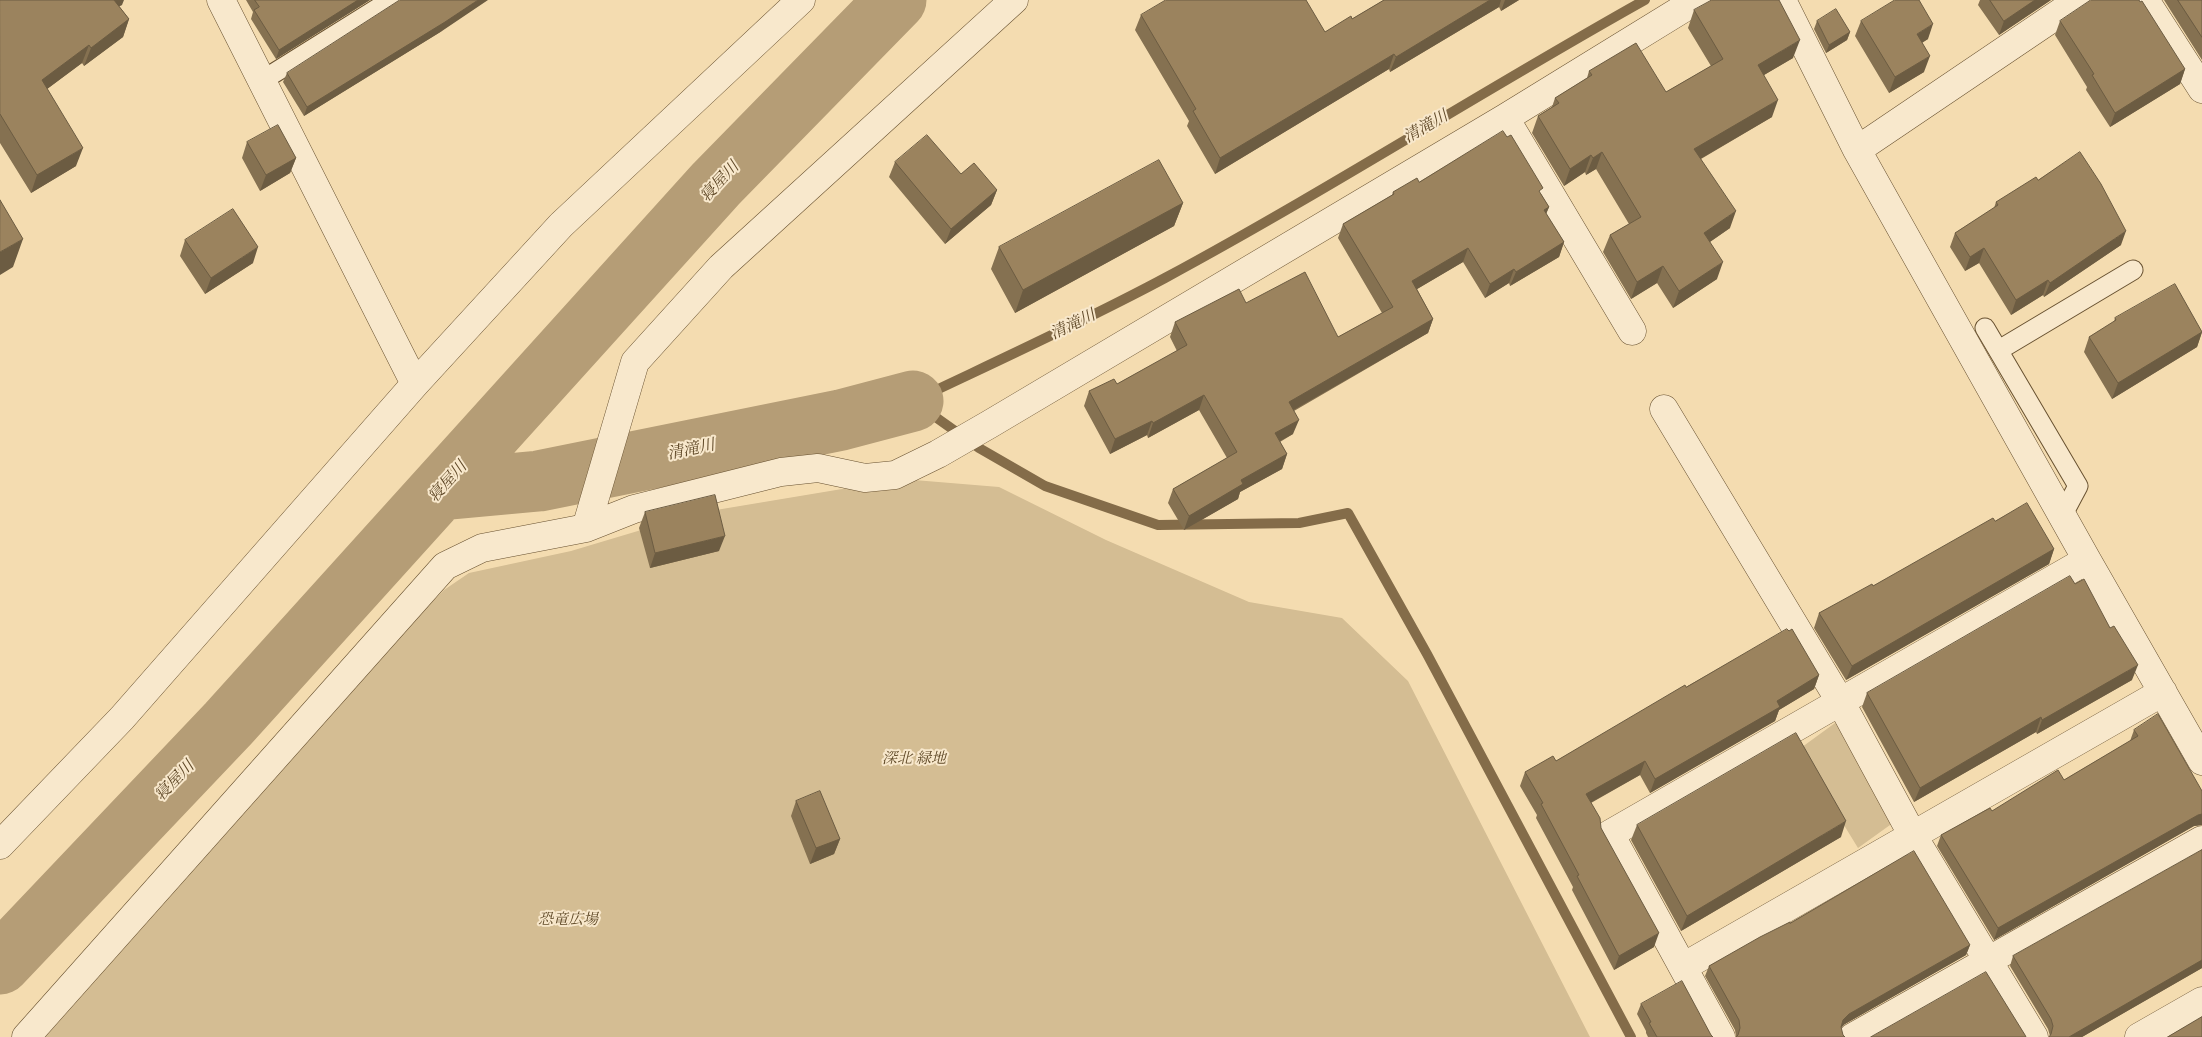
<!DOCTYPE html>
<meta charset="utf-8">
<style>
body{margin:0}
canvas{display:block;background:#f4dcb0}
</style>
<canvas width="2202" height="1037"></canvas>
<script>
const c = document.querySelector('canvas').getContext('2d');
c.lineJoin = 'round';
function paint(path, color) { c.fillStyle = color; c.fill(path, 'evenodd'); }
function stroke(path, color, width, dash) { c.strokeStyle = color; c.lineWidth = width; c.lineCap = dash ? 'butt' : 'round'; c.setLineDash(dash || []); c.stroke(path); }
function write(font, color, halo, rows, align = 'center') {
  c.font = font + ' "Old Standard TT","Noto Serif JP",serif'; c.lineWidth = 4; c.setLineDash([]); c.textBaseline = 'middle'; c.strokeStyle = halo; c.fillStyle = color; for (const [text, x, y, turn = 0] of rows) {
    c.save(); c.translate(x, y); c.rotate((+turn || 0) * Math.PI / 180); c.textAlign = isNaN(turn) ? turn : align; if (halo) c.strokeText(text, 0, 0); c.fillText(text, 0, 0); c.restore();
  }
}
paint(new Path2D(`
 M902 479 999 487 1106 540 1249 602 1342 618 1408 681 1590 1037H11L444 590 469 573 571 551 698 513Z
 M1835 723 1897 820 1858 848 1798 750Z`), '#d4bd93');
stroke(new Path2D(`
 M1631 1037 1427 654 1348 513 1299 523 1158 525 1045 486 979 448 913 401C997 361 1083 322 1165 278 1328 190 1484 90 1645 0`), '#846c49', 10);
stroke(new Path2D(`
 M441 490 539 481 841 420 913 401
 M0 964 228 724 716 184 896 0`), '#b59d76', 61);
const lane = new Path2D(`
 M263 80 391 0
 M1985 328 2078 486 2062 516
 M1999 350 2133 270`);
const street = new Path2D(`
 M221 0 415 384
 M1782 0 1857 150 2087 560 2202 761
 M2145 0 2202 89
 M1505 118 1632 331
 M1857 150 2079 0
 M1664 409 1840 701 1913 836 2034 1037
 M586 528 635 362 721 267 1014 0
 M0 845 122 718 415 384 561 225 801 0
 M1683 967 2163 692
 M26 1037 445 566 482 548 586 528 634 509 781 472 818 468 865 478 895 475 938 454 990 424 1505 118 1697 0
 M1721 1037 1610 834 2087 560
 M1853 1037 2202 840
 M2139 1037 2202 1001`);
stroke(lane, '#685130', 21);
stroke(street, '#685130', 29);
stroke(lane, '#f8e8cc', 19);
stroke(street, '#f8e8cc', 28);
paint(new Path2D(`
 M0 0 122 5 119 6 129 19 123 37 84 66 82 63 47 89 76 166 31 193 0 143Z
 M246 0H370L276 59 251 19 253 12Z
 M1384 0H1519L1501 11 1499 7 1390 72 1389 69 1215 174 1187 126 1189 121 1135 30 1141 15 1325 32 1352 19Z
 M1980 0H2051L1999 35 1978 5Z
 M2164 0H2202V60Z
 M1694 10 1793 58 1764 75 1772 117 1701 159 1730 228 1710 242 1717 279 1673 308 1657 283 1631 299 1603 252 1610 235 1629 224 1596 169 1586 175 1585 172 1564 186 1532 133 1538 116 1552 107 1555 98 1587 78 1589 71 1666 92 1711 66 1688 28Z
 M1817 21 1850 32 1847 40 1826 53 1814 29Z
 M1861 21 1928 39 1922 43 1924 72 1889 93 1855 36Z
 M2060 21 2185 69 2180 84 2110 127 2086 90 2087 87 2055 35Z
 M442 31 304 116 283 82 287 73Z
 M247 142 296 158 290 173 260 191 242 158Z
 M895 162 961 174 997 190 991 205 945 244 889 177Z
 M2038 180 2121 245 2044 297 2043 295 2011 315 1979 263 1965 271 1950 247 1955 233 1994 208 1996 202Z
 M1419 182 1541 194 1549 207 1546 214 1564 242 1559 257 1510 286 1509 283 1485 298 1463 262 1417 289 1433 319 1428 333 1294 411 1293 434 1280 442 1287 454 1282 469 1240 492 1238 499 1184 530 1168 503 1173 489 1227 458 1199 410 1148 438 1147 435 1110 454 1084 406 1089 391 1117 384 1177 351 1170 337 1175 322 1246 303 1338 337 1382 313 1338 238 1343 224 1392 195 1393 192Z
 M1183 203 1174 226 1015 313 991 269 999 247Z
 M185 240 253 263 205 294 180 256Z
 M2115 318 2202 331V332L2197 347 2112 399 2084 352 2089 337 2114 322Z
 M645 512 719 551 650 568 639 528Z
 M1995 521 2054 549 2049 564 1846 680 1814 628 1819 613 1873 586Z
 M2075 584 2132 680 2037 734 2036 732 1914 802 1862 707 1867 693Z
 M1789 631 1819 675 1814 689 1779 710 1775 721 1650 793 1640 775 1591 803 1601 828 1654 947 1614 970 1572 890 1573 887 1536 818 1537 815 1520 786 1525 772 1556 761 1686 687Z
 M2134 730 2202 791V825L2194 826 1994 940 1937 846 1941 835 1992 811 2064 780 2130 741Z
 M796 801 840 839 834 854 810 864 791 816Z
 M1637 825 1841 837 1681 931 1631 840Z
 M2202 850V968L2082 1037H2049L2050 1036 2048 1029 2010 966 2013 956Z
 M1790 923 1970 945 1966 955 1845 1024 1736 1037 1735 1030 1705 976 1709 966Z
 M1641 1004 1711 1035 1713 1037H1648L1646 1033V1031L1637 1014Z`), '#857151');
paint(new Path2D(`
 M109 0H124L122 5 104 13Z
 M358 0H370L276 59 279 50Z
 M478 0H488L442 31 304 116 307 107Z
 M1490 0H1501L1499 7 1390 72 1396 57Z
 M1505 0H1519L1501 11Z
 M2035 0H2051L1999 35 2004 21Z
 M129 19 123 37 84 66 91 48Z
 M1933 24 1928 39 1911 49 1917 34Z
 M1850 32 1847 40 1826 53 1829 45Z
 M1800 40 1793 58 1752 82 1758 65Z
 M89 45 82 63 35 98 42 80Z
 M1394 54 1389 69 1215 174 1220 158Z
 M1930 56 1924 72 1889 93 1895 77Z
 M2185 69 2180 84 2110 127 2115 113Z
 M1778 100 1772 117 1688 166 1694 149Z
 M83 148 76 166 31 193 37 175Z
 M1602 152 1596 169 1586 175 1593 158Z
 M1591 155 1585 172 1564 186 1570 169Z
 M296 158 290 173 260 191 266 175Z
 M997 190 991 205 945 244 951 229Z
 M1183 203 1174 226 1015 313 1023 290Z
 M1549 207 1543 221 1544 210Z
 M1736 211 1730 228 1698 250 1704 233Z
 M2126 231 2121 245 2044 297 2050 283Z
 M23 239 13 267 0 275V252Z
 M1564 242 1559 257 1510 286 1516 272Z
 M258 247 253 263 205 294 211 278Z
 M1468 248 1463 262 1407 295 1412 281Z
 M1984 248 1979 263 1965 271 1970 257Z
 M1723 262 1717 279 1673 308 1679 291Z
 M1663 266 1657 283 1631 299 1637 282Z
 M1514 269 1509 283 1485 298 1490 284Z
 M2048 280 2043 295 2011 315 2016 300Z
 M1433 319 1428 333 1283 416 1289 402Z
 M2202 332 2197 347 2112 399 2118 383Z
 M1204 395 1199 410 1148 438 1153 423Z
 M1299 420 1293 434 1269 447 1275 433Z
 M1152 421 1147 435 1110 454 1115 439Z
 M1287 454 1282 469 1240 492 1238 499 1184 530 1189 516 1241 480Z
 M725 536 719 551 650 568 655 553Z
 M2054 549 2049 564 1846 680 1852 666Z
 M2138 665 2132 680 2037 734 2042 720Z
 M1819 675 1814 689 1779 710 1775 721 1650 793 1655 779 1777 701Z
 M2041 717 2036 732 1914 802 1920 788Z
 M1645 761 1640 775 1581 808 1586 794Z
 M2202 814V825L2194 826 1994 940 1998 928 2198 815Z
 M1846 821 1841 837 1681 931 1687 916Z
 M840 839 834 854 810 864 816 848Z
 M1659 933 1654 947 1614 970 1619 956Z
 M1970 945 1966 955 1845 1024 1839 1030 1843 1020 1849 1014Z
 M2202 960V968L2082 1037H2069Z`), '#6c5c42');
const building = new Path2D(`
 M0 0H114L129 19 91 48 89 45 42 80 83 148 37 175 0 114Z
 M255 0H358L279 50 254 10 259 7Z
 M400 0H478L445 22 307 107 287 73Z
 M1166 0H1306L1325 32 1351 16 1352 19 1384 0H1490L1396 57 1394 54 1220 158 1193 111 1196 109 1141 15Z
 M1712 0H1779L1800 40 1758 65 1778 100 1694 149 1736 211 1704 233 1723 262 1679 291 1663 266 1637 282 1610 235 1641 217 1602 152 1593 158 1591 155 1570 169 1538 116 1559 103 1555 98 1592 75 1589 71 1636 43 1666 92 1723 59 1694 10Z
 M1895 0H1919L1933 24 1917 34 1930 56 1895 77 1861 21Z
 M1990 0H2035L2004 21Z
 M2091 0H2139L2140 2 2142 1 2185 69 2115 113 2092 75 2094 74 2060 21Z
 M2178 0H2202V37Z
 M1836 9 1850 32 1829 45 1817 21Z
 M278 125 296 158 266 175 247 142Z
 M1503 131 1507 137 1511 135 1543 188 1539 191 1549 207 1544 210 1564 242 1516 272 1514 269 1490 284 1468 248 1412 281 1433 319 1289 402 1299 420 1275 433 1287 454 1241 480 1243 484 1189 516 1173 489 1237 452 1204 395 1153 423 1152 421 1115 439 1089 391 1114 379 1117 384 1187 345 1175 322 1239 289 1246 303 1305 272 1338 337 1393 307 1343 224 1394 194 1393 192 1417 178 1419 182Z
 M927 135 961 174 974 163 997 190 951 229 895 162Z
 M2080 152 2101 184 2126 231 2050 283 2048 280 2016 300 1984 248 1970 257 1955 233 1998 205 1996 202 2036 177 2038 180Z
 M1159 160 1183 203 1023 290 999 247Z
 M0 200 23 239 0 252Z
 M233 209 258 247 211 278 185 240Z
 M2175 284 2202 332 2118 383 2089 337 2116 320 2115 318Z
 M715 495 725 536 655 553 645 512Z
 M2027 503 2054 549 1852 666 1819 613 1872 584 1873 586 1993 518 1995 521Z
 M2070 576 2075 584 2084 579 2110 628 2114 626 2138 665 2042 720 2041 717 1920 788 1867 693Z
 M1787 629 1789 631 1792 629 1819 675 1777 701 1780 707 1655 779 1645 761 1586 794 1600 818 1601 828 1659 933 1619 956 1577 876 1579 875 1541 804 1543 803 1525 772 1553 756 1556 761 1685 685 1686 687Z
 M2158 714 2202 791V814L2198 815 1998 928 1941 835 1990 808 1992 811 2058 770 2064 780 2138 736 2134 730Z
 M1796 733 1846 821 1687 916 1637 825Z
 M820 791 840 839 816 848 796 801Z
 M2202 850V960L2069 1037H2049L2051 1034 2053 1026 2051 1019 2013 956Z
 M1914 851 1970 945 1849 1014 1843 1020 1841 1027 1843 1035 1845 1037H1736L1738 1035 1740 1028 1739 1020 1709 966 1760 937 1790 922V923Z
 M1986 972 2025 1035 2026 1037H1871Z
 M1682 981 1711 1035 1713 1037H1657L1649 1023 1651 1022 1641 1004Z
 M2202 1017V1037H2168Z`);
paint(building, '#9b835e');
stroke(building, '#6c5c42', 1);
write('italic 15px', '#604a28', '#f8e8cc', [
 ["深北 緑地",914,759],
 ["恐竜広場",568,920]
]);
write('italic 16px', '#5f4827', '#f8e8cc', [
 ["清滝川",1426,127,-30],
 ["寝屋川",720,182,-47],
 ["清滝川",1073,325,-26],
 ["清滝川",691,450,-12],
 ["寝屋川",448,482,-48],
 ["寝屋川",175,781,-46]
]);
</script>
